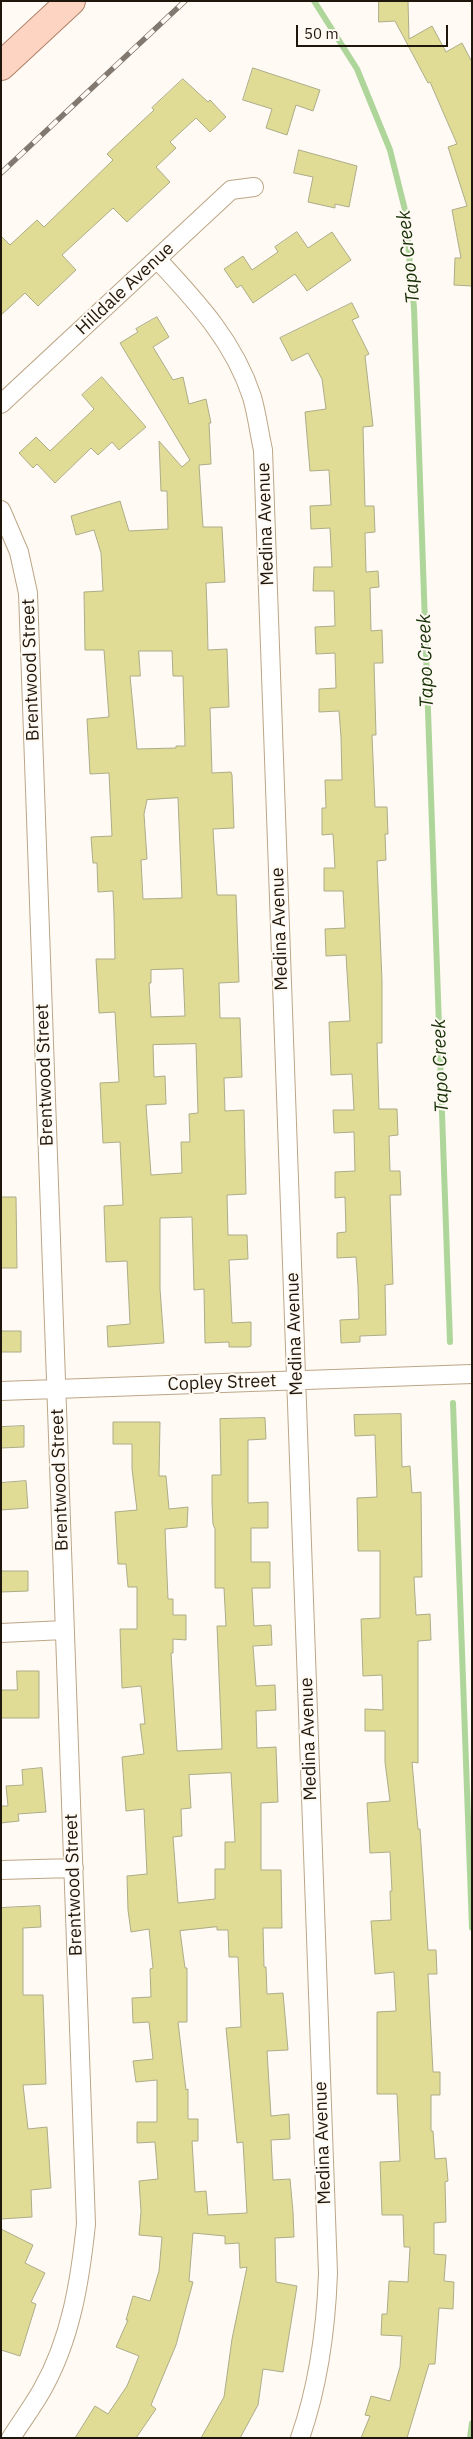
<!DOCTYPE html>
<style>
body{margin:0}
#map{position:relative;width:473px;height:2439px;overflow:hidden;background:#fffaf3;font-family:"IBM Plex Sans",sans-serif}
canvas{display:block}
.frame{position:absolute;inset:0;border:2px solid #20170c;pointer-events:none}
.scale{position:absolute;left:296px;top:25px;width:152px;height:22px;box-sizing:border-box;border:2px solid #20170c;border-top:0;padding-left:6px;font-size:15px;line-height:18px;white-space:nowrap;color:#20170c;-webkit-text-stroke:4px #fffaf3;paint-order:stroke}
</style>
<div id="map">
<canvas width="473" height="2439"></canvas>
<div class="frame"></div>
<div class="scale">50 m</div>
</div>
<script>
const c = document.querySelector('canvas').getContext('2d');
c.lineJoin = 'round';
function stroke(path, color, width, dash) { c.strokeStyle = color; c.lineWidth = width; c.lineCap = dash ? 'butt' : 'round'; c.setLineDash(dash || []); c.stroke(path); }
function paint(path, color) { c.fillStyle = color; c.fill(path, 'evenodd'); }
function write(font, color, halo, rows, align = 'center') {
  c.font = font + ' "IBM Plex Sans",sans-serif'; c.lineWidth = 4; c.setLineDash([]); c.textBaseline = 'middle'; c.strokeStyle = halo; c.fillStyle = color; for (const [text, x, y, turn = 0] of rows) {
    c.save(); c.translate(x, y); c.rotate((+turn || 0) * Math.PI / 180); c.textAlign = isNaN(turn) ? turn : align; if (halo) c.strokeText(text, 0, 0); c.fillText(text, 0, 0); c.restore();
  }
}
stroke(new Path2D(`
 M314 1 357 69 390 150 405 210 414 308 450 1342
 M453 1403 472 1928
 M470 2438 472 2423`), '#aed59a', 6);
const building = new Path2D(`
 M379 1H408L409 39 432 26 446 52 462 43 472 62V286L454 285 455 258H461L452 210 467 206 448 147 457 144 430 82 428 83 395 21 379 22Z
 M253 68 320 90 313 111 296 105 287 135 266 128 272 109 243 100Z
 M183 79 208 102 210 100 226 117 210 132 196 118 170 142 176 148 156 167 170 182 127 222 113 208 62 255 76 270 38 306 25 293 1 315V236L10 245 37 220 44 227 113 160 107 154 154 110 152 108Z
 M299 150 357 166 349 207 335 204V208L308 202 313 177 294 173Z
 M297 232 308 248 332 232 351 260 307 291 295 274 253 303 241 285 237 288 224 269 243 256 252 270 278 252 275 247Z
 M352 303 359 317 352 320 369 354 365 356 373 426 363 427 365 506H374L375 532 365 533 366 572 378 571 379 587 370 588 371 631 382 630 383 663H374L376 735H372L375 807H387L388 834H385L386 860 377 861 382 981V1043H377L379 1109H397L398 1135 389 1136 390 1171H400L401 1195H390L393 1284 385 1285 386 1335 360 1336V1342L341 1343 340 1320 359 1319 358 1286 356 1257 337 1258V1233L346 1232 345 1197 335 1198V1172L355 1171 354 1132 334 1133 333 1110H354L352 1074 331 1075 329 1022 350 1021 346 955 326 956 325 929 345 928 343 891H324V868H335L333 834 322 835V808H326L325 780H342L341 737 339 711 319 712V689L336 688 335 653 316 654 315 627 335 626 334 591H313L314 567H332L330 528 311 529 310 506 331 505 329 470 310 471 305 412 326 409 322 379 308 353 292 361 280 338Z
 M157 317 169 337 153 347 173 380 183 377 189 404 206 399 211 423H209L211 464 199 465 203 527H222L225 582 206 583 207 608 208 650 227 649 229 707 210 708 212 773 231 772 232 775 234 828 213 829 217 895H236L239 982 219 983 220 1018H240L242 1077 224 1078 225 1111 244 1110 246 1194 227 1195 228 1235H247L248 1259 229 1260 232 1323 251 1322V1346L248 1347H229V1342L205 1343 204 1289 194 1290 192 1217 160 1218V1289L164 1343 108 1347 107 1326 130 1324 127 1261 106 1262 104 1206 123 1205 120 1142 103 1143 100 1083 119 1082 115 1012 99 1013 96 959H115L114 915 113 891 98 892 97 863H93L91 837 112 836 109 773 90 774 87 719 109 717 104 650H85L84 592 103 591 101 553 94 530 76 535 71 516 120 501 129 531 168 529 167 491H161L159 441 182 467 190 460 120 343 138 332 136 329ZM139 651H172L173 676H183L185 746H176V748L137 749 130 676H140ZM178 798 182 898 143 899 141 860 147 859 144 814 147 800ZM183 969 185 1016 151 1017 149 983H151V970ZM196 1044 198 1113 189 1114 190 1142H181L182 1173 151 1175 146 1105 166 1104 165 1076 154 1077 153 1045Z
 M102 377 146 427 119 450 112 442 98 455 91 448 55 483 37 464 33 468 19 453 36 437 50 451 94 409 82 395Z
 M1 1197H16L17 1268H1Z
 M1 1331H21V1352H1Z
 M401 1414 402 1467 410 1466 412 1493 421 1492 422 1577H414L416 1615 430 1614 431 1640 418 1641V1763L412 1762 418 1829H420L428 1950H436L437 1974H428L433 2072H440V2095H431V2131H433L435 2159 446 2158 448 2181 445 2182 446 2222 434 2223V2254L446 2255 444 2281 454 2282 453 2309 439 2308 435 2364H429L407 2438H361L370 2416 365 2415 371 2396 390 2401 400 2367 402 2336 381 2335 382 2314H387L389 2281 408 2282 410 2247H404L403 2215H382L380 2162 400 2161 397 2094H377V2012L396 2011 394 1972 375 1974 371 1921 391 1920 390 1891H392L390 1852 370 1853 367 1803 390 1801 385 1762V1731H365V1709L383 1710 382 1675 363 1676 361 1619 380 1618V1551H358L357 1498 377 1497 375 1435 355 1436 354 1415Z
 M265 1418 266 1439 248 1440V1503L268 1502V1528H251V1562H270V1588H252L254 1626 271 1625 272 1645 253 1646 256 1686 275 1685 276 1710 256 1711 257 1748 276 1747 278 1802 261 1803V1870H281L282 1928H263L264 1967H266L267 1994 283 1993 288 2050 267 2051 271 2116 289 2114 290 2139 271 2140 273 2180 290 2179 293 2212 294 2237 275 2238 276 2282 297 2286 283 2372 263 2369 258 2405 240 2438H201L224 2397 232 2339 247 2267 240 2268 239 2243 225 2244V2236L193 2233 189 2281 193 2282 176 2345 151 2405 156 2409 136 2438H75L95 2406 108 2414 127 2386 139 2356 116 2347 128 2320H126L133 2296 150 2301 159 2271 162 2237 139 2235 141 2211 139 2181 158 2179 155 2142 137 2143V2122H157V2080L136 2082 133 2061 153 2059 149 2022 133 2023 132 1998 151 1997 150 1969 153 1968 149 1929 131 1932 128 1910 127 1876 147 1874 144 1809 126 1811 122 1757 144 1754 140 1724H145L141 1686 122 1688 120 1629H137V1587H128L126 1564H118L115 1512 137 1510 132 1469V1444H113V1422H160L159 1476H166L169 1509 188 1507 187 1527 165 1529 168 1599H173V1615H186V1640L173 1639V1653H171L177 1751 222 1749 217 1626H226L224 1588H215V1529L213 1524 212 1503V1475H221L220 1419ZM231 1773 235 1842H225V1869H215V1899L178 1903 173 1837 182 1836 181 1809 191 1808 189 1775ZM217 1927V1930H228L229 1957H238L241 2027 226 2028 237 2143 243 2142 247 2213 208 2215 206 2191 195 2192 192 2141H198V2119H188V2089L186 2090 178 2022H187V1968H185L180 1931Z
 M24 1426V1447L1 1448V1427Z
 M26 1481 28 1508 1 1510V1483Z
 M1 1571H28V1591L1 1592Z
 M17 1671H39V1718H1V1690H17Z
 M42 1768 46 1812 18 1814 19 1821 1 1823V1806H8L6 1786 23 1785 22 1770Z
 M40 1906 41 1927 23 1928V1995H43L46 2084 23 2085 28 2129 47 2127 51 2188 31 2190 32 2217 1 2219V1908Z
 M1 2229 33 2245 25 2263 45 2273 31 2302 36 2304 20 2356 1 2350Z`);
paint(building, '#e0dc96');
stroke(building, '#adac88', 1);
const minor = new Path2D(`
 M157 259C196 301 234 341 252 397 257 414 259 432 263 450L328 2273C326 2330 319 2384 300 2438
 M1 404 231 190 254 187
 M1 510 19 552 28 593 86 2224C80 2281 71 2339 42 2390 33 2406 21 2422 11 2438
 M1 1391 472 1374
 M1 1633 64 1630
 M1 1870 74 1868`);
const primary = new Path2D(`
 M1 66 71 1`);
stroke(minor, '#bca687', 20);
stroke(primary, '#ae8068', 30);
stroke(minor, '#fff', 18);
stroke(primary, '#fdd4c2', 28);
const rail = new Path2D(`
 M1 173 185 1`);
stroke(rail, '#817970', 5.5);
stroke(rail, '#fffaf3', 4, [11]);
write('18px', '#20170c', '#fffaf3', [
 ["Hilldale Avenue",125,289,-43],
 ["Medina Avenue",266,524,-92],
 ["Brentwood Street",31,670,-92],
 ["Medina Avenue",280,929,-92],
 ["Brentwood Street",45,1075,-92],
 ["Medina Avenue",295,1334,-92],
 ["Copley Street",222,1383,-2],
 ["Brentwood Street",60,1480,-92],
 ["Medina Avenue",309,1739,-92],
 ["Brentwood Street",74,1885,-92],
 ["Medina Avenue",323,2143,-92]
]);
write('italic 19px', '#183107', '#fffaf3', [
 ["Tapo Creek",409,257,-96],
 ["Tapo Creek",426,661,-92],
 ["Tapo Creek",441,1066,-92]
]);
</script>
